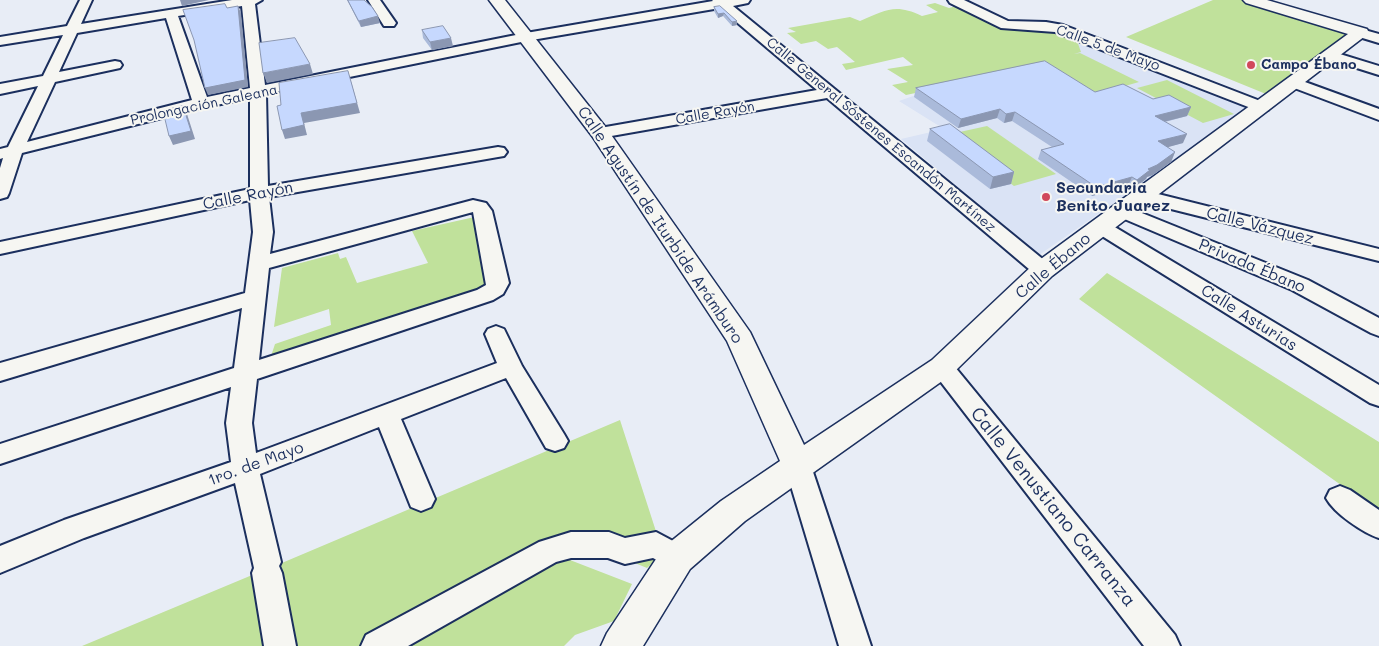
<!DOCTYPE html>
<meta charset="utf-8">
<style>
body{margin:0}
canvas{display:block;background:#e8edf6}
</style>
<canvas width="1379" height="646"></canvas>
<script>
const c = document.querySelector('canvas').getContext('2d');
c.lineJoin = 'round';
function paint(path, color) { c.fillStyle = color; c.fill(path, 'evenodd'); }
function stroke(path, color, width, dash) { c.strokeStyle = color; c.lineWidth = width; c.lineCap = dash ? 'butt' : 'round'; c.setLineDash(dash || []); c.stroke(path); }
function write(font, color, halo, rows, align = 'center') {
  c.font = font + ' Mali,sans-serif'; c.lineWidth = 4; c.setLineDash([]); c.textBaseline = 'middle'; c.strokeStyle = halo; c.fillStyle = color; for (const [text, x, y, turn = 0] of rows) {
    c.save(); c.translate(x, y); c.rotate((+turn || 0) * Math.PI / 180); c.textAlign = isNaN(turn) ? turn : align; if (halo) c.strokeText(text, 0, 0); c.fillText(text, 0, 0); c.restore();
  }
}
paint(new Path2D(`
 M1072 40 1251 108 1039 255 901 139 944 129 899 101Z`), '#dae3f5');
paint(new Path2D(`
 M1213 0H1251L1354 31 1266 94 1126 37Z
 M935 3 949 8 960 5 1005 29 1056 31 1076 38 1081 52 1074 54 1080 53 1139 82 1090 96 1038 66 1047 61 968 82 906 95 892 85 908 82 887 69 913 65 903 57 846 70 842 64 855 62 837 47 828 49 816 41 801 44 787 33 796 32 788 28 850 17 860 21C886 10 895 3 922 16L938 12 926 5Z
 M1167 80 1234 114 1203 123 1137 88Z
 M987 126 1056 174 1014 186 946 135Z
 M479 216 493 275 484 288 271 356 275 344 331 325 329 309 274 327 282 268 338 253 340 259 346 257 357 283 428 263 412 231Z
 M1107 273 1379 442V512L1079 299Z
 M620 420 663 553 647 568 567 535 360 646H284L270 568Z
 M557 555 632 584 614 621 575 635 564 646H394Z
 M257 573 272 646H82Z`), '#c0e19b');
const street = new Path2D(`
 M80 0H92L81 24 232 0H262L255 4 265 85 526 33 713 1 712 0H750L748 3 733 6 1050 265 1053 270 1050 275 1043 276 1036 275 827 98 600 138 594 137 592 133 594 129 600 128 817 90 720 8 526 41 266 94 268 186 498 147 504 148 507 152 504 156 498 157 269 197 273 232 270 254 473 200 486 203 492 211 509 283 503 294 493 300 257 379 252 423 256 453 497 363 485 334 488 329 496 326 504 329 522 366 564 434 568 441 564 448 555 451 546 448 506 378 401 419 435 499 431 507 421 511 411 507 379 427 260 474 281 562 279 566 282 573 296 646H264L252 573 254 568 235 483 84 538 0 573V546L64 520 231 462 226 423 231 387 0 464V444L234 368 242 308 0 381V363L245 293 253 232 250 200 0 254V242L250 189V98L202 108 22 153 9 193 7 197 0 199V168L3 158 0 159V149L8 147 38 86 0 94V84L43 76 63 35 0 45V37L67 26ZM242 6 250 88 207 97 178 16ZM166 18 192 100 27 142 55 82 120 68 122 65 120 62 115 61 59 72 77 33ZM473 212 486 285 477 290 259 360 269 268Z
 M368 0H380L396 23 394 26H384Z
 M948 0H964L1008 21 1046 22 1063 25 1268 104 1270 107 1268 110H1256L1055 32 1001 28 950 3Z
 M1361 29 1379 34V43L1356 36 1354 33Z
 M1330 51 1379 66V75L1325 58 1323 55 1325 52Z
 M1294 78 1379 109V120L1289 86 1286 83 1289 80Z
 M1142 190 1379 249V261L1135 200 1133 196 1135 192Z
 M1122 205 1308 280 1379 318V336L1371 333 1292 290 1115 215 1112 211 1115 207Z
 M1101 221 1108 223 1379 385V406L1370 403 1094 231 1091 227 1094 223Z
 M942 359 950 361 1175 635 1180 646H1144L934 373 930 367 934 361Z
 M798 455 808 458 811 466 871 646H839L785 466 788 458Z
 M1340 486 1350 490 1379 510V538C1363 533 1334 513 1326 498L1330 490Z
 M571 532H609L625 538 656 532 688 549 692 558 688 567 677 571 653 558 625 564 608 558H571L556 562 408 646H361L366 635 539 542Z`);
const secondary = new Path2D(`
 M489 0H505L607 129 750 332 804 445 932 360 1034 264 1348 34 1246 3 1243 0H1267L1367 29 1369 33 1052 276 952 374 745 521 690 569 643 646H601L607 633 664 547 721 501 780 461 727 341 592 136Z`);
stroke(street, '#1b2f5e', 4);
stroke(secondary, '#1b2f5e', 3);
paint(street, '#f6f6f2');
paint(secondary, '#f6f6f2');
paint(new Path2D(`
 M347 0H364L380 23 361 27Z
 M714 7 737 21V25L732 26 723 16 718 18 714 11Z
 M422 30 453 46 432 50 423 38Z
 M916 88 1095 92 1153 99 1191 107 1187 116 1165 122 1183 143 1167 147 1175 152 1171 162 1153 175 1147 177 1146 179 1133 189 1128 186 1092 196 1038 159 1041 150 1052 147 1012 121 1004 123 997 118 958 128 914 97Z
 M930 129 1014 172 1011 184 990 189 927 141Z`), '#aabada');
paint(new Path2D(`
 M180 0H209L182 6Z
 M238 6 241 13 248 87 208 95 205 88Z
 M724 13 723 16 718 18V14Z
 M378 16 380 23 361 27 359 21Z
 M737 21V25L732 26V22Z
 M451 38 453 46 432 50 430 42Z
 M310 64 313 74 267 83 263 73Z
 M348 71 360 113 304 123 307 135 285 139 282 130Z
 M183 106 187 114 195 139 173 145 169 136Z
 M1191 107 1187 116 1151 125 1155 116Z
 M1000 109 997 118 958 128 961 119Z
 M1015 112 1012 121 1004 123 1006 114Z
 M1187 134 1183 143 1154 151 1158 141Z
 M1175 152 1171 162 1153 175 1147 177 1146 179 1133 189 1137 180 1148 169Z
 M1014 172 1011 184 990 189 993 177Z
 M1132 177 1128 186 1092 196 1096 187Z`), '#8b97b2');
const building = new Path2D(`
 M348 0H364L372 7 378 16 359 21Z
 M225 4 227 8 238 6 245 80 205 88 194 40 183 10Z
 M720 6 737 21 732 22 724 13 718 14 714 7Z
 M443 26 451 38 430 42 422 30Z
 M295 38 310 64 263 73 259 43Z
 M1045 61 1095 92 1123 84 1153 99 1169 95 1191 107 1155 116 1187 134 1158 141 1175 152 1157 165 1148 169 1150 170 1137 180 1132 177 1096 187 1041 150 1064 144 1015 112 1006 114 1000 109 961 119 916 88Z
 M348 71 357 103 301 113 304 125 282 130 277 106 281 105 279 83Z
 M183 106 191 131 169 136 163 111Z
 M950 124 1014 172 993 177 930 129Z`);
paint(building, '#c6d8fe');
stroke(building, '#8b97b2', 1);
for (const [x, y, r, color] of [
 [1251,65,5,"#d1495b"],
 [1046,197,5,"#d1495b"]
]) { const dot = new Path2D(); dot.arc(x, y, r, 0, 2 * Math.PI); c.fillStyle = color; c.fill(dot); stroke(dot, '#f6f6f2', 2); }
write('14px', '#1b2f5e', '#f6f6f2', [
 ["Calle 5 de Mayo",1108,48,20],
 ["Prolongación Galeana",204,105,-12],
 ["Calle Rayón",715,113,-10],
 ["Calle General Sóstenes Escandón Martínez",881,135,40]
]);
write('bold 14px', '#1b2f5e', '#f6f6f2', [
 ["Campo Ébano",1261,65]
], 'left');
write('bold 16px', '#1b2f5e', '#f6f6f2', [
 ["Secundaria",1056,188],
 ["Benito Juarez",1056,206]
], 'left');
write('16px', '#1b2f5e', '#f6f6f2', [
 ["Calle Rayón",248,196,-11],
 ["Calle Agustín de Iturbide Arámburo",660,225,56],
 ["Calle Vázquez",1260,226,14],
 ["Calle Ébano",1053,266,-40],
 ["Privada Ébano",1252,266,23],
 ["Calle Asturias",1249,318,32],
 ["1ro. de Mayo",256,464,-20]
]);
write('19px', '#1b2f5e', '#f6f6f2', [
 ["Calle Venustiano Carranza",1053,507,51]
]);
</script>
